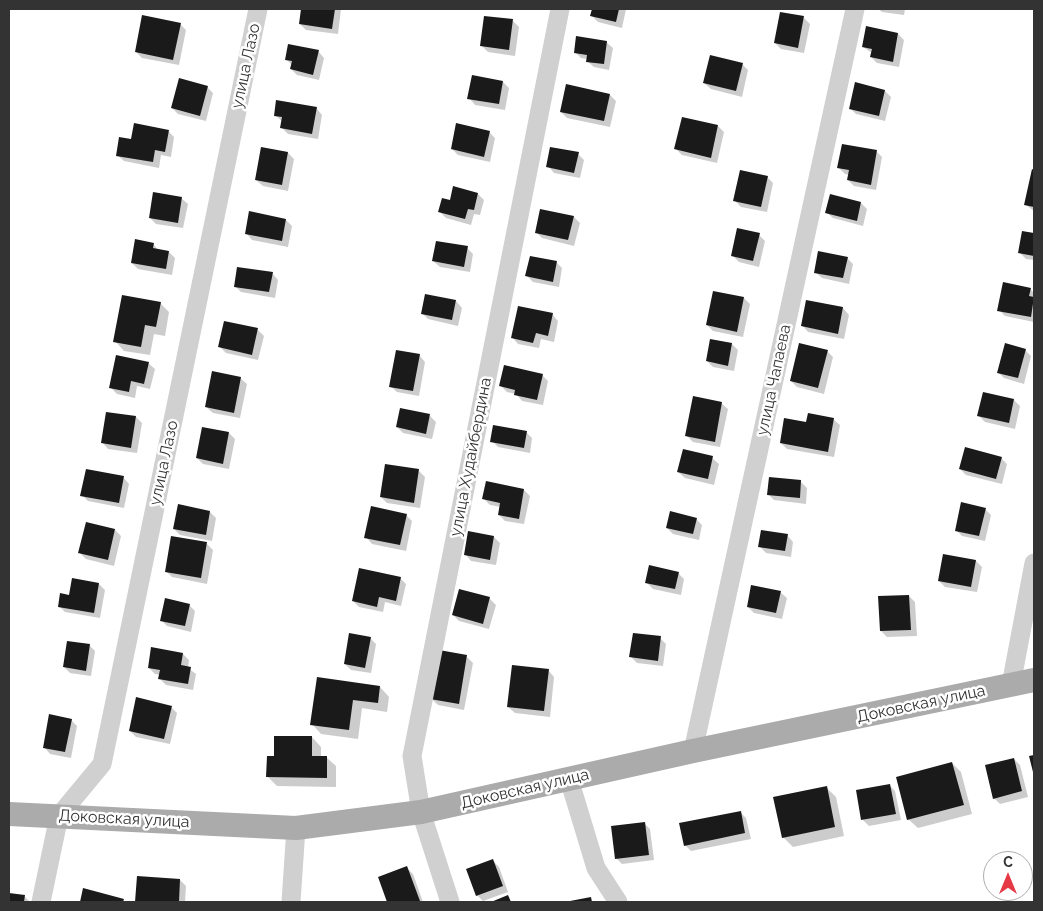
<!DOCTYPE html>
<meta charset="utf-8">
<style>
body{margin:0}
#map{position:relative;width:1043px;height:911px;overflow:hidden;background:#fff;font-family:Raleway,sans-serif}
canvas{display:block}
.frame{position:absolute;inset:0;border:10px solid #333;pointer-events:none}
.north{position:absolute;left:983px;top:851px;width:50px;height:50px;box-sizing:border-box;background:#fff;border:1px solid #adadad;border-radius:50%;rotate:0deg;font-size:14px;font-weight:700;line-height:20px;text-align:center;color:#333}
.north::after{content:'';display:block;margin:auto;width:18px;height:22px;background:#e63946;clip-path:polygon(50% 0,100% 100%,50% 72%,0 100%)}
</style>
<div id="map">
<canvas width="1043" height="911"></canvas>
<div class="frame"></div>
<div class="north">С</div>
</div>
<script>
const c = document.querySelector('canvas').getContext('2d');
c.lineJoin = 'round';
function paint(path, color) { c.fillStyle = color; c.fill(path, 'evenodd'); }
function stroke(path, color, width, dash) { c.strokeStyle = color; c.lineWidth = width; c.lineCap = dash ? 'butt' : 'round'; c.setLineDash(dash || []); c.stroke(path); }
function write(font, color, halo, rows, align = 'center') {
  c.font = font + ' Raleway,sans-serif'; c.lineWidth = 5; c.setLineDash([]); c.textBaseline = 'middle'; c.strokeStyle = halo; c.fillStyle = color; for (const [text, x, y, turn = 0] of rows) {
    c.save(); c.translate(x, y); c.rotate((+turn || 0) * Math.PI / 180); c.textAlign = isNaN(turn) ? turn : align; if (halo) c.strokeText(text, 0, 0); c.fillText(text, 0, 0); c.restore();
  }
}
paint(new Path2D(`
 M302 9H341L338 34 306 30 300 24Z
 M593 9H626L622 28 598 22 591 15Z
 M878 9H905L904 15 882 12Z
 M804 18 810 24 804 53 781 49 775 43Z
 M513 21 519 27 515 56 488 52 482 46Z
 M180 24 186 30 179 65 142 58 136 52Z
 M898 34 904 40 899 67 877 63 871 57 872 53 863 47Z
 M606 42 613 48 609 70 594 67 587 61 588 59 581 58 575 52Z
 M318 51 324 58 319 80 297 75 291 69 292 65 286 59Z
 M742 64 748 70 742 97 711 89 704 83Z
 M503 82 509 88 505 110 475 105 469 98Z
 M856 84 885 91 891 97 885 121 856 114 850 108Z
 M207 87 213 93 206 121 178 114 172 108Z
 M610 95 616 101 610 127 567 118 561 112Z
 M316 108 322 115 318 139 288 134 282 128 283 122 275 115Z
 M718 126 724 132 717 163 682 155 676 149Z
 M168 131 174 137 171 157 161 155 159 168 124 161 117 155 132 140Z
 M489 132 495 138 490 162 458 155 452 149Z
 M262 148 288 153 294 159 288 191 263 186 256 180Z
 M876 151 882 157 876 190 854 186 848 180 849 175 845 174 839 168Z
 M578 154 584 160 580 178 554 173 548 166Z
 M1033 171H1034V211L1026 205Z
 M767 177 773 183 767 212 741 207 735 201Z
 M478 194 484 200 480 215 474 214 471 225 446 218 440 212 450 202Z
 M181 198 188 204 183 228 156 224 150 218Z
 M861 203 867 209 863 226 833 218 826 212Z
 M574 217 580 223 574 246 542 238 536 232Z
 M286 220 292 226 288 247 252 240 246 233Z
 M1023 232 1034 234V260L1026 259 1020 253Z
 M759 235 765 241 759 267 739 262 733 256Z
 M153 244 159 251 169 252 175 258 172 275 138 269 132 263Z
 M467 248 473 254 470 272 440 267 433 261Z
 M847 258 853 264 849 284 822 278 815 272Z
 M556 262 562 268 559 287 533 282 527 276Z
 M272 273 278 280 275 298 241 292 235 286Z
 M1030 289 1034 293V322L1005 316 999 310Z
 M744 298 750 304 743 337 713 331 707 325Z
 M456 301 462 308 458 326 428 319 422 313Z
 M807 301 843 308 849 315 844 339 808 332 802 325Z
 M160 303 169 312 165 336 154 334 150 355 124 351 115 341Z
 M552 314 558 321 554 342 541 339 539 348 518 344 512 337Z
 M258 330 264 336 258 360 226 353 220 347Z
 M732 344 738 350 734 371 713 367 707 361Z
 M1025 350 1031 356 1024 384 1004 378 998 372Z
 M827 351 833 357 824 394 797 387 791 381Z
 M419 355 425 362 419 396 397 392 390 386Z
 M148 363 155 369 150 389 137 386 135 398 117 394 111 388Z
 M542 375 548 381 543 405 522 401 516 394 507 392 501 386Z
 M240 378 247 384 240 418 213 413 206 407Z
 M1014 400 1020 406 1015 429 985 422 979 416Z
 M721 403 728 409 720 447 693 442 686 435Z
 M430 416 436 422 432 439 403 433 397 427Z
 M136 417 142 423 137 453 108 449 102 442Z
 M833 419 840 425 834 457 787 449 781 443 807 424Z
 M526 432 532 438 530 453 498 447 492 441Z
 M229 433 235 439 229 469 203 464 197 458Z
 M712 458 719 464 714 485 685 478 678 472Z
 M1001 458 1007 464 1002 484 966 475 960 469Z
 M419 471 425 477 420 508 387 503 381 497Z
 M123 477 129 484 124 508 88 501 82 495Z
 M801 482 807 488 806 504 774 500 768 494Z
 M524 490 530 496 524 524 505 521 499 515 501 507 490 505 484 499Z
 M985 509 991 515 985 541 962 536 956 530Z
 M210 512 216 518 212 541 180 535 174 529Z
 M406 515 412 521 406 551 372 544 366 537Z
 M696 519 702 525 699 540 673 534 667 528Z
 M115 530 121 536 114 566 86 559 80 553Z
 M787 535 793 542 791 557 766 553 760 547Z
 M494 537 500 543 496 565 471 561 465 554Z
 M207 544 213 550 207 584 172 577 166 571Z
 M976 561 982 567 977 592 945 587 939 581Z
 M678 573 684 579 681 595 653 589 646 582Z
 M400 578 406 584 401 606 385 602 383 612 359 607 353 601Z
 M99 584 105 590 100 618 65 612 59 606 70 596Z
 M780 592 787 598 782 619 754 613 748 607Z
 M909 596 915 602 917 636 887 637 881 631Z
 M489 598 496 605 489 629 459 621 453 615Z
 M189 605 195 611 191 632 167 626 161 620Z
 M370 638 376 644 371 673 351 670 345 664Z
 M660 638 666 644 663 666 637 663 631 657Z
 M89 645 95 651 91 676 70 673 64 667Z
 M183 654 189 660 188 668 196 674 193 690 166 685 160 679V675L155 674 149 668Z
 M467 657 473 663 464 710 438 705 432 699Z
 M548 670 554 677 550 717 515 713 508 707Z
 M318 679 380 687 389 697 387 712 362 708 358 739 321 734 312 724Z
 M171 707 177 713 170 744 136 737 130 731Z
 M71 720 77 726 71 758 50 754 44 747Z
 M312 737 321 747V757H326L336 766V787L277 786 268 777 275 757Z
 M1014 759 1020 765 1028 797 1000 804 994 798Z
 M952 763 961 772 972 814 918 828 908 819Z
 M889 785 895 791 901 820 869 826 863 820Z
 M826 787 836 797 844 836 793 847 783 837Z
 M740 812 746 818 751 839 691 851 685 845Z
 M644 823 650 829 654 860 622 864 616 858Z
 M493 861 499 867 508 892 483 901 477 895Z
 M407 868 413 874 423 902H389L380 878Z
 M138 877 180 880 186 886 185 902H136Z
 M9 894 25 897 30 902H9Z`), '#0003');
paint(new Path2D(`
 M301 9H335L332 29 299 24Z
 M592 9H619L616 22 590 16Z
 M780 12 804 16 798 48 774 43Z
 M142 15 181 23 173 60 135 52Z
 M484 16 513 19 509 50 480 46Z
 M866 26 898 33 893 62 870 57 872 49 862 47Z
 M576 36 607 41 604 64 586 62 587 55 574 53Z
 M288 44 319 50 313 75 290 69 292 61 285 60Z
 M710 55 743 63 736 91 703 83Z
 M472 75 503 81 499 104 467 99Z
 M179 78 208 86 200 116 171 108Z
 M855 82 885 90 879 116 849 109Z
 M566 84 610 94 604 121 560 112Z
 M276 100 317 107 312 134 280 128 282 117 274 116Z
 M682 117 718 125 711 158 674 149Z
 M134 123 169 130 165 152 155 150 153 162 116 156 119 137 131 139Z
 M456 123 490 131 484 157 451 149Z
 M842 144 877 150 871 185 847 180 849 170 837 168Z
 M261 147 288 152 282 185 255 180Z
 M550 147 579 152 574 173 546 167Z
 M1032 169 1034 170V207L1024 205Z
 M740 170 768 176 761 207 733 201Z
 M453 186 478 193 474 210 468 209 465 219 438 212 442 198 450 200Z
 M153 192 182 197 178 223 149 218Z
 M830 194 861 202 857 221 825 213Z
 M540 209 574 216 568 240 535 233Z
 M249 211 286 219 282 241 245 234Z
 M737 228 760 233 753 261 731 256Z
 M1022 231 1034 233V256L1018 253Z
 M135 239 154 243 153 248 169 251 166 269 131 263Z
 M436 241 468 246 464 267 432 261Z
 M818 251 848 257 843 278 814 273Z
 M530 256 557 261 553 282 525 276Z
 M237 267 273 272 269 292 234 287Z
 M1003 282 1031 288 1029 296 1034 297 1031 317 997 311Z
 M713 291 744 297 737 332 706 325Z
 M425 294 456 300 452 320 421 314Z
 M122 295 161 302 156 327 145 325 141 347 113 342Z
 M806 300 843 307 838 334 801 326Z
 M518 306 553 313 548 336 536 333 533 343 511 338Z
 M224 321 258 328 252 355 218 347Z
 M710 339 732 343 728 366 706 361Z
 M799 343 828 350 818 388 790 381Z
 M1005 343 1026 349 1018 378 997 373Z
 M396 350 420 354 413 391 389 387Z
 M116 355 149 362 144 384 131 381 129 392 109 388Z
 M504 365 543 374 537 400 514 395 515 390 499 386Z
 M212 371 241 377 234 413 205 407Z
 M983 392 1014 399 1009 423 977 416Z
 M693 396 722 402 715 442 685 436Z
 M400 408 430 414 426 434 396 427Z
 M106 412 136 416 131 448 101 443Z
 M808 413 834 418 828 452 780 443 784 418 806 422Z
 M493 425 527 431 524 448 490 442Z
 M202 427 229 432 223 464 196 458Z
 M965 447 1002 457 996 479 959 469Z
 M683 449 713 456 708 479 677 472Z
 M385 464 419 469 414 503 380 497Z
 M86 469 124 476 119 503 80 496Z
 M769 477 801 480 800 498 767 495Z
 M486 481 524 489 519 519 498 515 500 503 482 499Z
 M961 502 986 508 979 536 955 531Z
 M178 504 210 511 206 535 173 529Z
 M371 506 407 514 400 545 364 538Z
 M670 511 697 518 693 534 666 528Z
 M86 522 115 529 108 560 78 553Z
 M761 530 788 534 785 551 758 547Z
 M468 531 494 536 490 560 464 555Z
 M171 536 207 542 201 578 165 572Z
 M943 554 976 560 971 587 938 581Z
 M649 565 679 572 675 589 645 583Z
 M359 568 401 577 396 601 379 597 377 607 352 601Z
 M72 578 99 583 94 613 58 607 60 593 69 595Z
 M751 585 781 591 776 613 747 607Z
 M459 589 490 597 483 624 452 615Z
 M909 595 911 630 880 631 878 596Z
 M165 598 190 604 185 626 160 621Z
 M349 633 371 637 365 668 344 664Z
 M633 633 661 636 658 661 629 657Z
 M67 641 90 644 86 671 63 667Z
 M151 647 183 653 181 665 191 667 188 684 158 679 160 670 148 668Z
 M439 650 467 655 459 704 430 699Z
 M512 665 549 669 544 711 507 707Z
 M317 677 380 686 378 703 353 700 349 730 310 725Z
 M136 697 172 706 164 739 129 731Z
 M49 714 72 719 65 752 43 748Z
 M274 736H312V756H327V778L266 777 267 756H274Z
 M1034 755V776L1029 756Z
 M1014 758 1022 791 993 799 985 765Z
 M952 762 964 805 907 820 896 777Z
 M890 784 896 814 861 820 856 790Z
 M827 786 835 827 782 838 773 797Z
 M741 811 745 833 684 846 679 823Z
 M645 822 649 855 615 859 611 826Z
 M493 859 503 886 476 896 466 869Z
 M407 866 420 901 387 902 378 877Z
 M137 876 180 879 179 902H135Z
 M83 888 124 899 123 902H80Z
 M9 893 25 895 24 902H9Z
 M508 895 511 902H491Z
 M591 897 592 902H570V901Z`), '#1a1a1a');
stroke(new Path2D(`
 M1011 685 1034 563
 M693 751 855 9
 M569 779 596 868 618 902
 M41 902 59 816 102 764 258 9
 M291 902 296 828
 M450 902 421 812 412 756 560 9`), '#d0d0d0', 19);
stroke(new Path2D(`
 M9 814 296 828 421 812 693 751 1034 680`), '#ababab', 24);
write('16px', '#333', '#fff', [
 ["улица Лазо",246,66,-78],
 ["улица Чапаева",774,380,-78],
 ["улица Худайбердина",471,457,-79],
 ["улица Лазо",164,463,-78],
 ["Доковская улица",921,704,-12],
 ["Доковская улица",525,789,-13],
 ["Доковская улица",124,819,3]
]);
</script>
